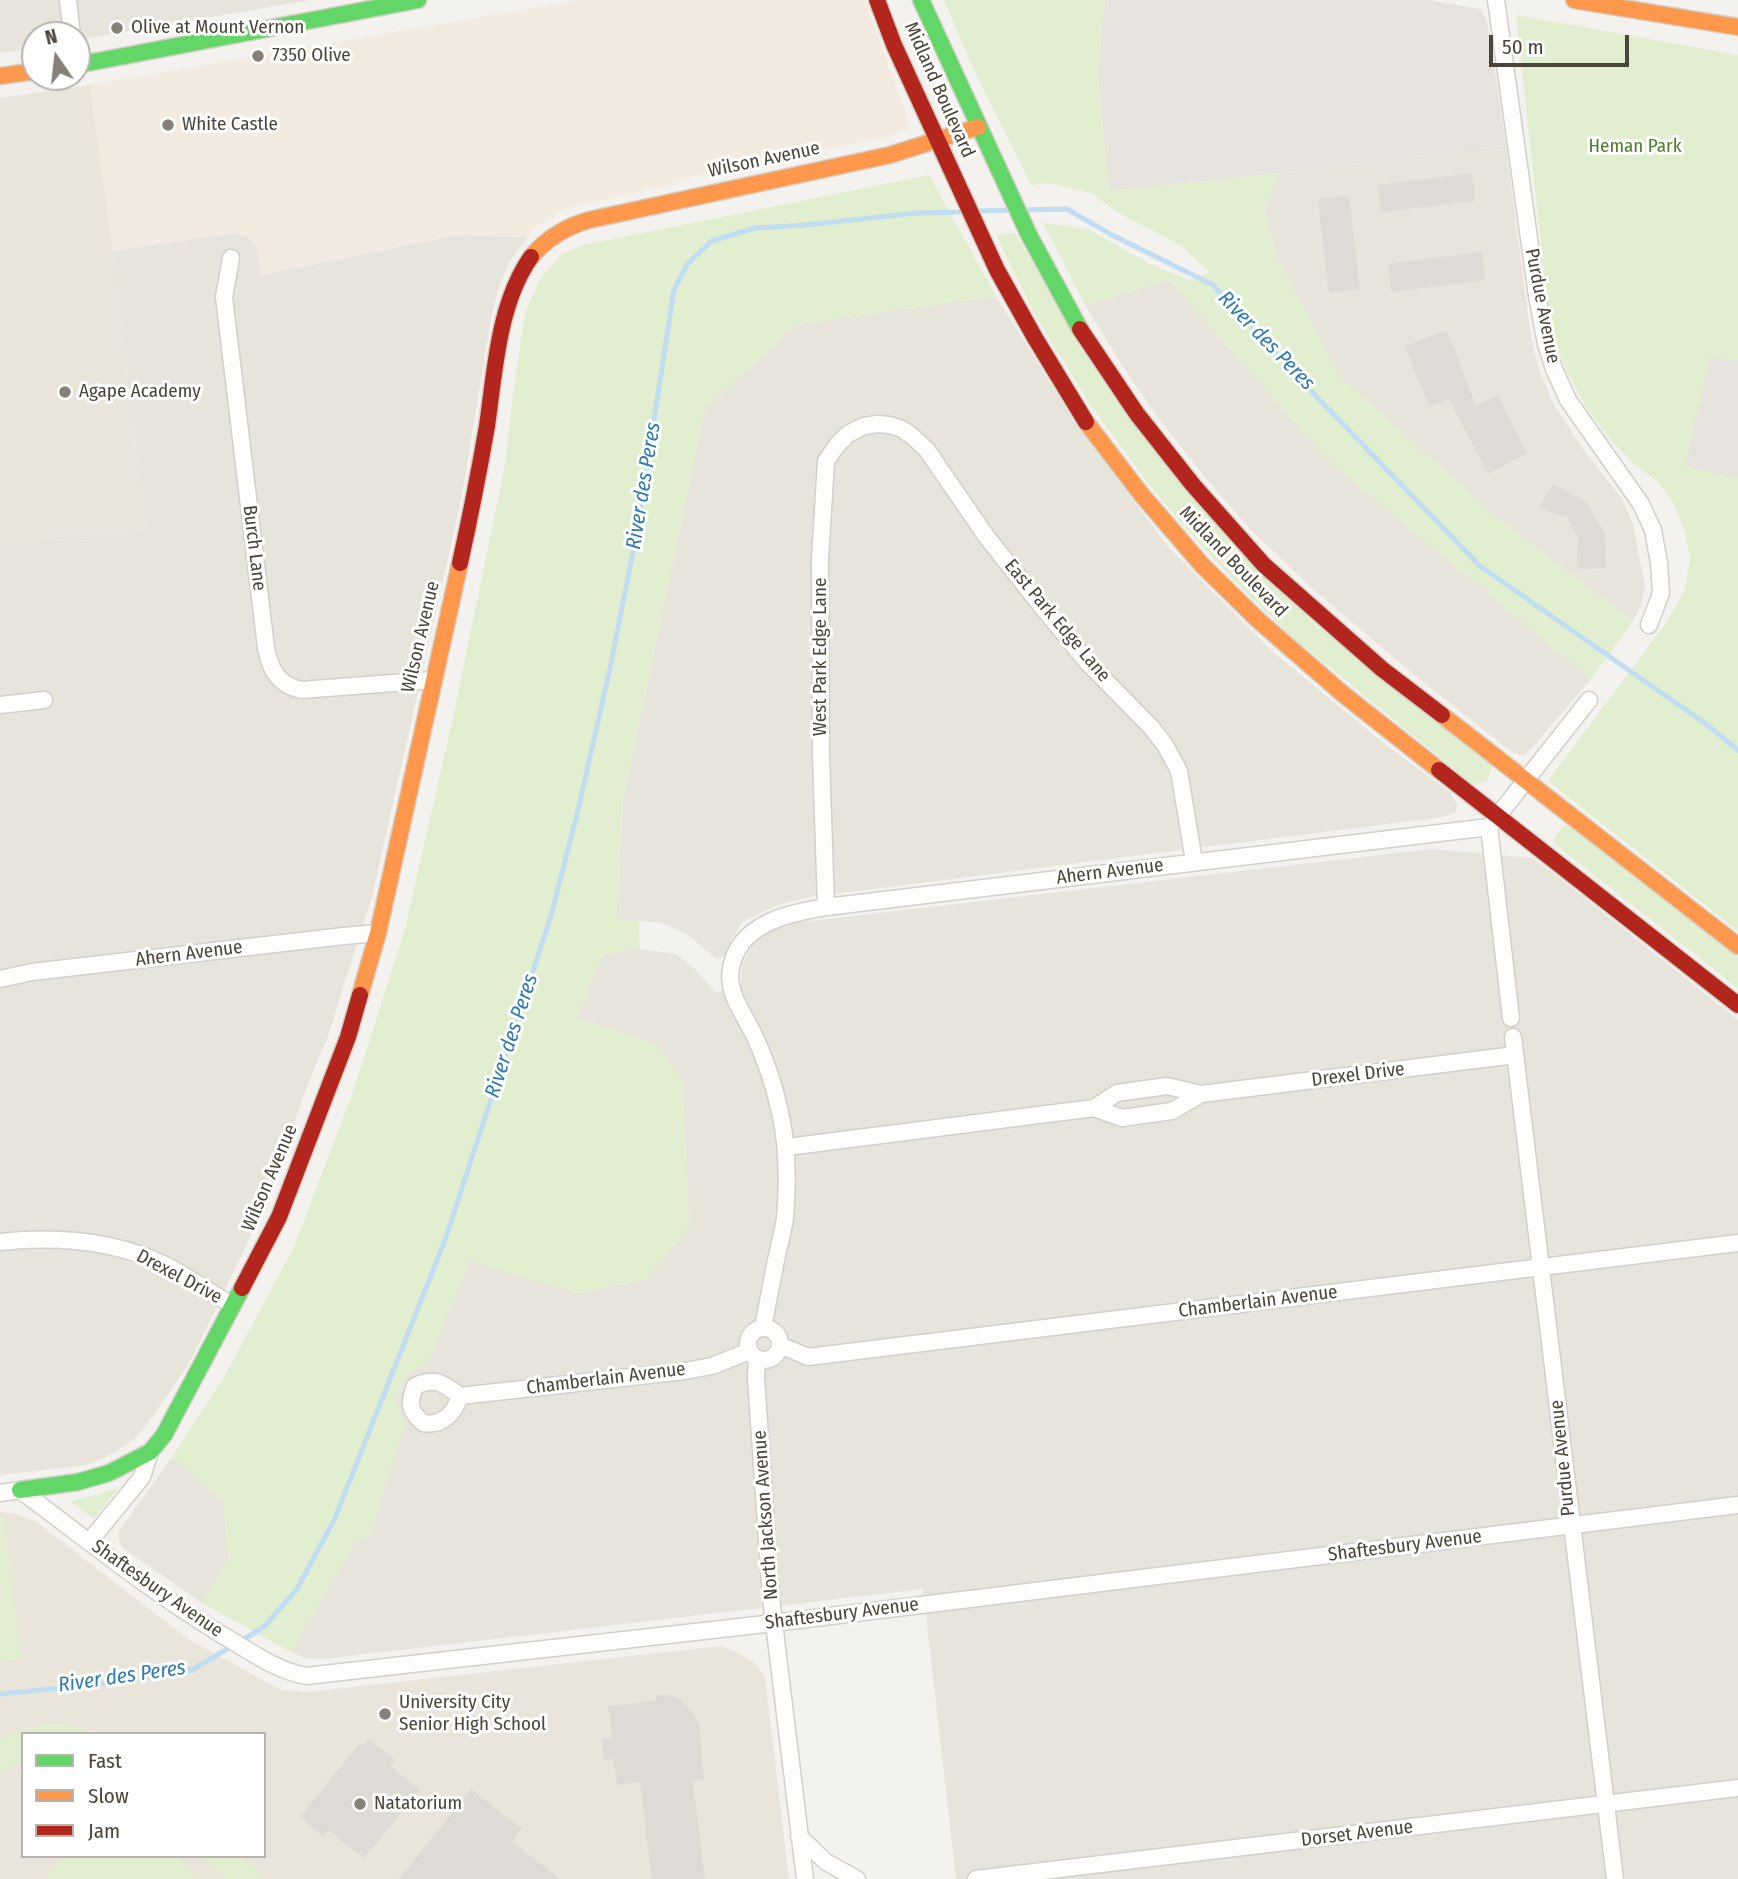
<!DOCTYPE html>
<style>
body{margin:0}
#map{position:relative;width:1738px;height:1879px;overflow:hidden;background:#f4f2ee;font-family:"Fira Sans Condensed",sans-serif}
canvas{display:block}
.legend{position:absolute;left:21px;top:1732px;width:245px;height:126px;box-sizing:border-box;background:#fff;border:2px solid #b7b4b0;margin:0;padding:9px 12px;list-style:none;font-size:21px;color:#4b4439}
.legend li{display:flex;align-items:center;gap:14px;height:35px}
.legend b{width:35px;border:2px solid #b7b4b0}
.north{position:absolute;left:21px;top:21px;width:70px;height:70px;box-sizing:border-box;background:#fff;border:2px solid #b7b4b0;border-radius:50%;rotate:346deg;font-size:19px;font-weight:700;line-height:28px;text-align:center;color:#4b4439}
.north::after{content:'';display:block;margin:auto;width:24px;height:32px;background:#868178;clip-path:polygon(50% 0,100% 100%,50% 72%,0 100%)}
.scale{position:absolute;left:1489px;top:35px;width:140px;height:32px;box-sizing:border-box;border:4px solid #4b4439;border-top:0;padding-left:9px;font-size:21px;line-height:24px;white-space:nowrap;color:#4b4439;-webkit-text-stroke:5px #fff;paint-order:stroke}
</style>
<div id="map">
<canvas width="1738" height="1879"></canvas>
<ul class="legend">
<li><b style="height:9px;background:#63d668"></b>Fast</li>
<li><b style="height:9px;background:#ff974d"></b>Slow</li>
<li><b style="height:9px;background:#b3261e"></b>Jam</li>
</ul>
<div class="north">N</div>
<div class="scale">50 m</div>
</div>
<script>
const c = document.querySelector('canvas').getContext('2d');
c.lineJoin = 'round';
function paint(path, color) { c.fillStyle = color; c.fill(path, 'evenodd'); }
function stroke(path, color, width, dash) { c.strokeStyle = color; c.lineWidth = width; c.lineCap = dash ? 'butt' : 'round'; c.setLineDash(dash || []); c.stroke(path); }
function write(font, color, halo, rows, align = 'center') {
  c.font = font + ' "Fira Sans Condensed",sans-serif'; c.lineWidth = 6; c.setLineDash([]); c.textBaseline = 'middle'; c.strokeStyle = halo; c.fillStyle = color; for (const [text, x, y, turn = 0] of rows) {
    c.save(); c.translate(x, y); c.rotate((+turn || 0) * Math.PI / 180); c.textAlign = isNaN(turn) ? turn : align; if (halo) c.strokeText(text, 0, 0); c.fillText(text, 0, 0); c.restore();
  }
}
paint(new Path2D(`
 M0 0H311L77 40V35H35V48L0 53Z
 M1506 145 1530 330 1538 368 1554 405 1583 449 1622 499 1633 525 1645 586 1641 606 1633 621 1501 521 1340 377 1276 256 1264 209 1280 173Z
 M234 233 246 235 257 247 261 275 457 235 528 237 509 262 499 287 492 313 461 500 372 896 327 1039 308 1084 272 1185 246 1246 190 1362 155 1413 136 1438 111 1454 87 1465 0 1475V545L146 532 113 251Z
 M1169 280 1329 461 1591 679 1530 750 1523 755 1513 753 1406 668 1313 589 1251 530 1204 476 1157 416 1127 373 1085 305Z
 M996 296 1077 426 1169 548 1274 653 1386 745 1451 793 1457 805 1455 813 1443 817 809 897 775 906 742 922 730 943 725 956 717 960 688 935 663 923 616 919 623 800 705 408 798 324Z
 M1432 849 1532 858 1549 870 1738 1020V1879H956L923 1589 323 1659 305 1658 291 1652 354 1544 372 1532 396 1400 406 1376 429 1360 470 1260 577 1293 647 1279 656 1044 577 1018 603 954 640 949 676 954 696 970 716 993 741 984 742 965 753 944 774 929 800 922Z
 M172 1457 223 1501 229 1559 202 1603 123 1548 119 1541V1531Z`), '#e7e4dc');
paint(new Path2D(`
 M579 0H865L909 122 908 129 885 137 685 178 668 185 564 209 532 229 528 237 457 235 261 275 257 247 246 235 234 233 113 251 90 85Z`), '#f3ebdf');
paint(new Path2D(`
 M1105 0H1428L1480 9 1487 21 1506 145 1280 173 1109 191 1098 74Z`), '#e6e2de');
paint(new Path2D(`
 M90 85 113 251 146 532 0 545V98Z
 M0 1512 16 1514 35 1521 188 1639 281 1690 308 1692 720 1646 737 1652 753 1662 765 1677 789 1879H0ZM23 1734H264V1856H23Z`), '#eae5da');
paint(new Path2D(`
 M944 0H1105L1098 74 1109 191 1280 173 1264 209 1276 256 1340 377 1501 521 1633 621 1591 679 1329 461 1169 280 1085 305 1043 223 1088 229 1150 264 1189 280 1209 272 1182 246 1117 212 1091 193 1049 183 1031 185 972 66Z
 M1516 15 1738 55V931L1548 781 1667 622 1684 591 1690 560 1685 532 1674 504 1658 482 1634 464 1607 436 1586 407 1567 372 1553 336 1546 291Z
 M929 175 996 296 798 324 705 408 623 800 616 919 639 921 640 949 603 954 577 1018 656 1044 683 1080 690 1227 647 1279 576 1293 470 1261 429 1361 406 1376 396 1400 405 1422 372 1532 354 1544 291 1652 202 1603 229 1559 223 1502 172 1457 224 1377 294 1247 353 1092 404 933 454 713 505 465 513 394 525 313 541 277 562 254 584 245Z
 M1015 233 1078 337 1259 572 1316 625 1492 765 1491 771 1487 780 1476 784 1471 783 1296 640 1244 591 1187 530 1147 482 1090 404 1036 317 996 235Z
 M1567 825 1574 827 1738 957V988L1555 844C1555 834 1558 830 1567 825Z
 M119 1487 94 1519 70 1501 100 1494Z
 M5 1517 21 1659 0 1661V1518Z
 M54 1723 72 1725 98 1734H23V1760L0 1774V1740C18 1731 34 1726 54 1723Z
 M66 1856H177L201 1879H44Z
 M201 1856H242L267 1879H226Z`), '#e1eecf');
paint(new Path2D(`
 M1710 358 1738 361V479L1685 466Z`), '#e6e3df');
stroke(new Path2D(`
 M1024 210 1067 209 1112 235 1213 285 1306 386 1480 566 1706 724 1738 750
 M975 211 1011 210
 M0 1694 137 1680 192 1670 264 1627 297 1589 335 1518 445 1240 551 916 578 810 609 673 636 537 674 290 688 263 712 241 755 228 806 225 916 213 966 212`), '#c0ddf1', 5);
paint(new Path2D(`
 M1472 173 1475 201 1381 212 1378 185Z
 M1349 196 1360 289 1329 293 1318 199Z
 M1482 252 1485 280 1391 292 1388 264Z
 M1447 330 1476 406 1498 395 1527 453 1488 474 1449 399 1429 407 1405 346Z
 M1553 484 1586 502 1605 533 1606 568 1577 569 1578 539 1568 518 1539 508Z
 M655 1695H669L680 1699 691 1710 699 1724 704 1780 693 1782 705 1879H652L640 1782 617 1785 614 1759 604 1760 602 1739 612 1738 608 1706 657 1701Z
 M368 1739 395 1760 390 1766 420 1790 364 1858 328 1830 323 1836 300 1817 360 1743 363 1746Z
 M471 1789 522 1829 512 1842 561 1879H399Z`), '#dedbd6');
const street = new Path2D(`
 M68 0 72 35
 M1496 0 1537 296 1546 344 1554 369 1568 400 1641 504 1653 530 1659 563 1661 593 1649 625
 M231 258 224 297 266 648C270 669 278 685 301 690L433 680
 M0 705 44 700
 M826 907 821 755 820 559 826 461 837 445 848 434 864 426 877 424 890 425 902 429 912 436 927 450 986 536 1035 598 1087 662 1151 727 1165 745 1179 771 1194 861
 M0 979 32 972 344 936 378 933
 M1511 1018 1489 827 1589 700
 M1513 1037 1615 1879
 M1094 1108 1122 1118 1172 1111 1201 1094
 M787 1147 1094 1108 1117 1093 1167 1086 1201 1094 1515 1055
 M0 1242C56 1236 112 1240 163 1264 187 1276 209 1292 232 1305
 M748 1344a16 16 0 1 1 32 0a16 16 0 1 1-32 0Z
 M763 1328C767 1305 772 1282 776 1260 779 1246 783 1232 785 1218 788 1183 788 1147 780 1112 775 1089 765 1059 755 1037 745 1015 726 994 731 968 739 923 789 913 826 907L1489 827
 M780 1345 808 1357 1738 1243
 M757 1358 756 1378 771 1598 805 1879
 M460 1396C454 1414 442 1426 423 1423 409 1410 408 1404 415 1386 435 1377 443 1383 460 1396L685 1371 712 1366 749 1351
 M0 1493 20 1490C90 1542 159 1598 234 1642 257 1656 279 1671 306 1676L774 1623 1738 1505
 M89 1542 142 1477 150 1452
 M799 1836 826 1862 857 1879
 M976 1879 1738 1788`);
const fast = new Path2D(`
 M921 0 1029 235 1080 329
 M77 65 418 0
 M20 1490 78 1482 109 1473 150 1452 164 1435 242 1288`);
const slow = new Path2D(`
 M1574 0 1738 27
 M0 76 35 71
 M531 257C547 238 565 227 589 220L890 155 978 127
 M1086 422 1141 494 1202 565 1258 620 1343 694 1439 770
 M1442 715 1738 946
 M360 995 378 933 460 563`);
const jam = new Path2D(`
 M877 0 894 45 997 270 1035 338 1086 422
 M1080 329 1137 414 1193 485 1264 565 1382 669 1442 715
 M460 563C470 518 479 472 487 426 495 371 498 304 531 257
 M1439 770 1738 1005
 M242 1288 279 1217 348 1037 360 995`);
stroke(street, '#d2d0cb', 19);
stroke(fast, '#d3cfc5', 19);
stroke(slow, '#d3cfc5', 19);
stroke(jam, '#d3cfc5', 19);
stroke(street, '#fdfdfc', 16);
stroke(fast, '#63d668', 16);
stroke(slow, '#ff974d', 16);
stroke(jam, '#b3261e', 16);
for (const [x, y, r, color] of [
 [117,28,7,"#868178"],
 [258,56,7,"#868178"],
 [168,125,7,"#868178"],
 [65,392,7,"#868178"],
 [385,1714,7,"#868178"],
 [360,1804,7,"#868178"]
]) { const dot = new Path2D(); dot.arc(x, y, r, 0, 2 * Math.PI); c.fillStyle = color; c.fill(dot); stroke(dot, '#fff', 2.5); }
write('19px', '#4b4439', '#fff', [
 ["Olive at Mount Vernon",131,28],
 ["7350 Olive",272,56],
 ["White Castle",182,125],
 ["Agape Academy",79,392],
 ["University City",399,1703],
 ["Senior High School",399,1725],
 ["Natatorium",374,1804]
], 'left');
write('19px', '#4b4439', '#fff', [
 ["Midland Boulevard",939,90,66],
 ["Wilson Avenue",764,160,-12],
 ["Purdue Avenue",1542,306,79],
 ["Burch Lane",254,548,83],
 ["Midland Boulevard",1233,562,46],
 ["East Park Edge Lane",1057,621,50],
 ["Wilson Avenue",421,637,-77],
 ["West Park Edge Lane",821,657,-90],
 ["Ahern Avenue",1110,872,-7],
 ["Ahern Avenue",189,954,-7],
 ["Drexel Drive",1358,1075,-7],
 ["Wilson Avenue",270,1178,-67],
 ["Drexel Drive",179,1277,28],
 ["Chamberlain Avenue",1258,1302,-7],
 ["Chamberlain Avenue",606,1379,-7],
 ["Purdue Avenue",1563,1458,-96],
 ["North Jackson Avenue",766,1515,-94],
 ["Shaftesbury Avenue",1405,1546,-7],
 ["Shaftesbury Avenue",157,1589,35],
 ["Shaftesbury Avenue",842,1614,-7],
 ["Dorset Avenue",1357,1834,-7]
]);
write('19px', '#4a7f2a', '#fff', [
 ["Heman Park",1635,147]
]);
write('italic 21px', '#2e7ab2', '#fff', [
 ["River des Peres",1266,341,46],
 ["River des Peres",644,486,-81],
 ["River des Peres",512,1036,-72],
 ["River des Peres",122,1677,-8]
]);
</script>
